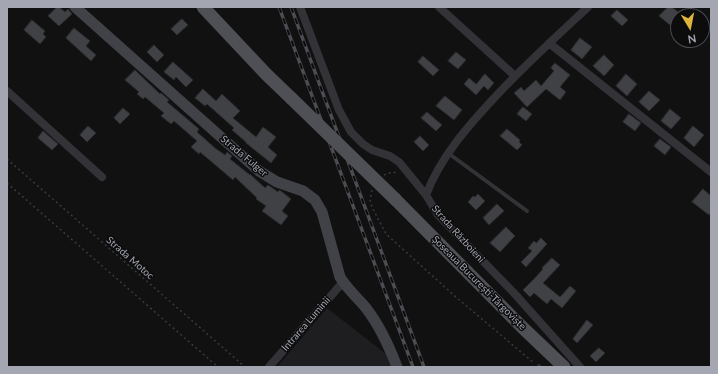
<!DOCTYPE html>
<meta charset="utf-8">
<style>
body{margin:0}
#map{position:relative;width:718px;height:374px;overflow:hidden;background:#111112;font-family:Lato,sans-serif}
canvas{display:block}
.frame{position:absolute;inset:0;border:8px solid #a4a7b2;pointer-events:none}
.north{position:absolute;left:670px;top:8px;width:40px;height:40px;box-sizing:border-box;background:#0c0c0d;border:1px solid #494a4f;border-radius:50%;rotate:170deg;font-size:11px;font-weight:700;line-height:16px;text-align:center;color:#a4a7b2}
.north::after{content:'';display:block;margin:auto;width:14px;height:18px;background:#deb33e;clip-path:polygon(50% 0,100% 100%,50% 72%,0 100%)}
</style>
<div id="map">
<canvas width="718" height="374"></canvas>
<div class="frame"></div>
<div class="north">N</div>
</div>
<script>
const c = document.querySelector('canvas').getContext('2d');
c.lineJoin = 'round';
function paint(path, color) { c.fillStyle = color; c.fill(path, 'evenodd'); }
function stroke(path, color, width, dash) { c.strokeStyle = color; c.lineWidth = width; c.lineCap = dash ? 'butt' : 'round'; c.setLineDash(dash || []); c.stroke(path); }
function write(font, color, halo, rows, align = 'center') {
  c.font = font + ' Lato,sans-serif'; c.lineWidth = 3; c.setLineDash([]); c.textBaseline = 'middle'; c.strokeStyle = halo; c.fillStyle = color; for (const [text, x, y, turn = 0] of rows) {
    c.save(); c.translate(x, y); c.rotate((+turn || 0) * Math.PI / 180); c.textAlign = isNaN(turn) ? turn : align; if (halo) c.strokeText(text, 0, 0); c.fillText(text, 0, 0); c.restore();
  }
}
paint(new Path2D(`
 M327 308 386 354 391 367H277Z`), '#1e1d1f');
const building = new Path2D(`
 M57 7H59L65 12 68 9 72 14 59 26 48 16Z
 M668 7H672L678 12V21L675 24 673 22 670 25 659 16Z
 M617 10 628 20 622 26 611 16Z
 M182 19 188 25 177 35 171 29Z
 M32 20 45 31 43 34 46 37 40 44 24 30Z
 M74 28 90 41 86 46 96 55 91 61 66 38Z
 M580 38 592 47 582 59 571 50Z
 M154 45 164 55 157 62 147 52Z
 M456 52 466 60 458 69 448 61Z
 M604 55 614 65 604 76 593 66Z
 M423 56 439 70 433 76 418 62Z
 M173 62 193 80 186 87 176 77 174 80 164 72Z
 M555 63 570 75 560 87 566 92 560 100 546 89 527 107 514 93 521 87 524 91 536 80 541 86 554 71 551 68Z
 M135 70 160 94 161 93 169 100 167 102 199 129 197 132 215 148 225 155 227 152 232 156 230 159 250 175V174L265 188 268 185 278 192 279 190 281 191 291 199 282 211 288 216 281 225 262 211 266 206 256 199 257 198 235 177 233 180 200 152 199 154 191 147 197 141 174 121 171 124 161 116 164 113 145 97 143 99 137 94 139 92 125 80Z
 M485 74 494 83 488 90 484 86 476 95 464 84 469 78 476 84Z
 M626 74 637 84 627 96 616 86Z
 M203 89 216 101 222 94 240 111 233 118 256 137 263 127 276 137 268 147 277 155 271 163 246 143V142L232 130 234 128 207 104 205 106 195 98Z
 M649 91 660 100 649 111 639 102Z
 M445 96 462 110 454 120 436 106Z
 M523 107 532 114 526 121 517 114Z
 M123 108 130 114 120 124 114 118Z
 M670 109 681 118 671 129 661 121Z
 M427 112 442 125 436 131 421 118Z
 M629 114 641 123 635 131 623 122Z
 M88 126 96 133 87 142 80 135Z
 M693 126 704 135 694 147 684 138Z
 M507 129 520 140 519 142 522 145 517 150 500 136Z
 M43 131 58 144 52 150 38 138Z
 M420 136 429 145 423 151 414 142Z
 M660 139 671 147 665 155 654 146Z
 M703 189 711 196V212L709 215 692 202Z
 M478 194 485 201 476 210 468 202 473 196 475 197Z
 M497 204 504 211 489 225 483 218Z
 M506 227 515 236 500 252 490 243Z
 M541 238 547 244 526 267 521 262 532 251 528 248 534 241 536 243Z
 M552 258 560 265 543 283 560 297 570 286 576 291 562 308 551 299 547 304 534 293 530 297 523 290 533 280 543 269 542 268Z
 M587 320 593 325 577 343 573 339Z
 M599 348 605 353 596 362 590 356Z`);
paint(building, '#404145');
stroke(building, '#2c2b2e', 1);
stroke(new Path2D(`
 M7 159 245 367
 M384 175 388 173 398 172
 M7 183 218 367
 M372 190 370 200 372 207 386 234 457 298 534 363`), '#393a3e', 1.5, [2, 3]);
stroke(new Path2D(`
 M448 153 527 211
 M539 366V367`), '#333337', 4);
stroke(new Path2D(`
 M300 7 339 110 351 132 363 144 372 150 390 156 399 162 426 195 438 215 514 293 580 367
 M439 7 515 76
 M549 43 711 172
 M7 91 102 177
 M426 195C441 156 468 126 496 96 525 65 557 36 588 7
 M269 367 343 282`), '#333337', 8);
stroke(new Path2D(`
 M75 7 259 171 277 182 303 191 315 200 322 212 340 277C347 289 358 298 366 308 380 326 389 346 397 367`), '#414247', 11);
stroke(new Path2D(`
 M203 7 266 74 291 98
 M395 199 522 327 564 367`), '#4f5056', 13);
const rail = new Path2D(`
 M279 7 413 367
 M291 7 424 367`);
stroke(rail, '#4c4d52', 3.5);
stroke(rail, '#0c0c0d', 2, [6]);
stroke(new Path2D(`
 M291 98 395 199`), '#4f5056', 13);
write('10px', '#a4a7b2', '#0c0c0d', [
 ["Strada Fulger",244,156,40],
 ["Strada Războieni",458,234,48],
 ["Strada Motoc",130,258,41],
 ["Șoseaua București-Târgoviște",479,283,45],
 ["Intrarea Luminii",306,324,-49]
]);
</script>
